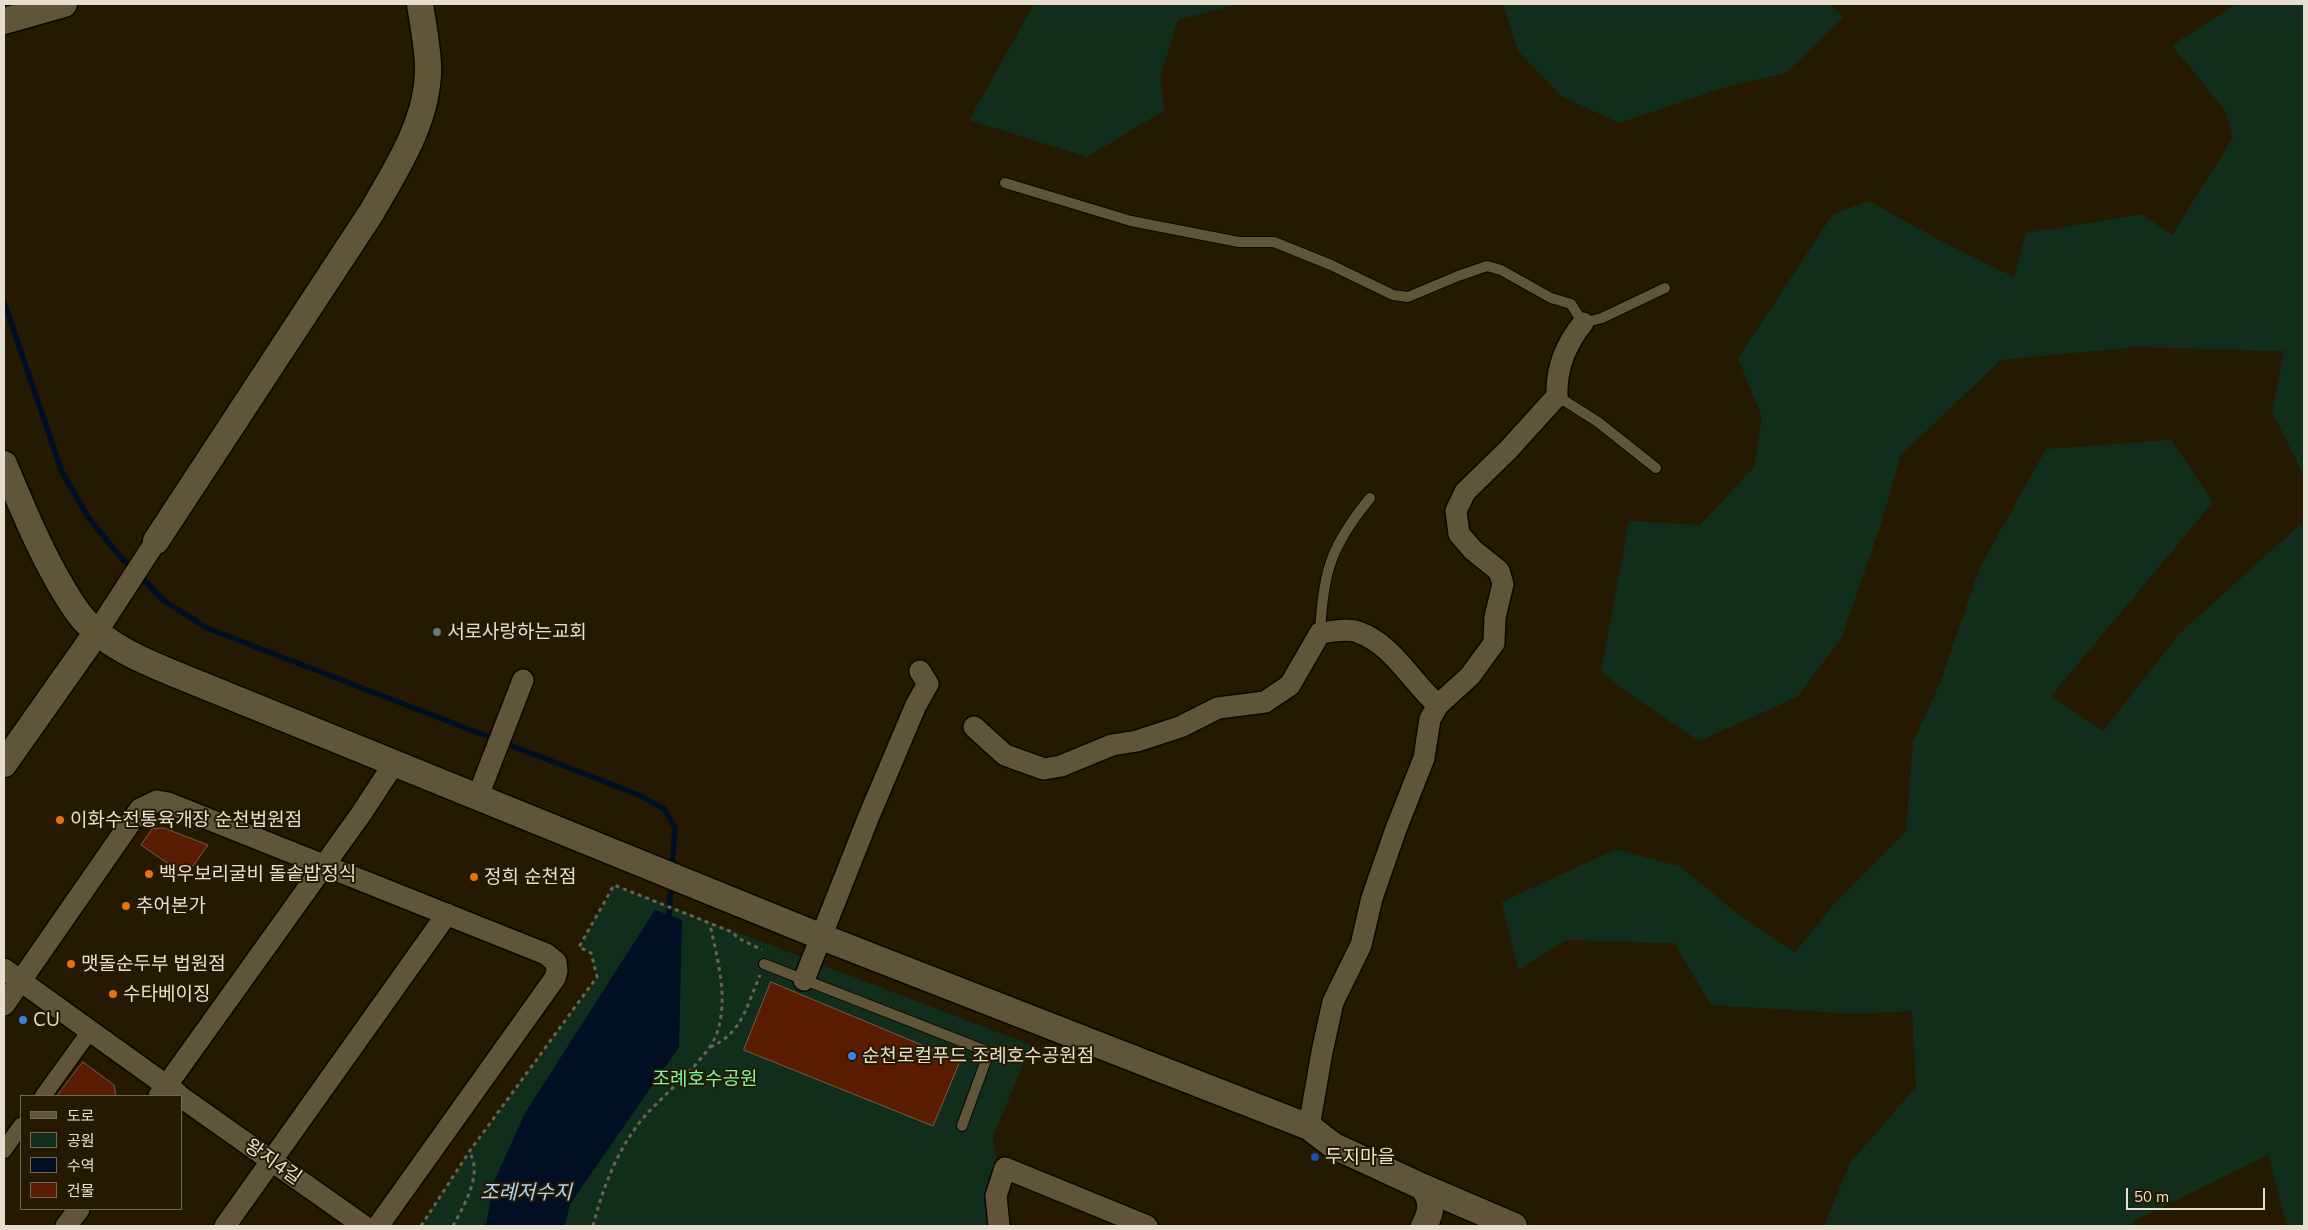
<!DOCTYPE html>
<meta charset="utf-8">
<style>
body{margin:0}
#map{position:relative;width:2308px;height:1230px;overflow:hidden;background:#251a01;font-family:Mulish,"Noto Sans KR",sans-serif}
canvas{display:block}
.frame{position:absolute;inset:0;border:5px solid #e6dfd0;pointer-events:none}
.legend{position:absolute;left:20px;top:1095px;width:162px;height:115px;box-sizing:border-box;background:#251a01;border:1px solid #726954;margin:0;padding:6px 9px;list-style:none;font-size:15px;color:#e6dfd0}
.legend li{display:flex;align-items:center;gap:10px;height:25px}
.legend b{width:25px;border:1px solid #726954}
.scale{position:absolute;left:2126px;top:1188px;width:139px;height:22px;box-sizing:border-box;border:2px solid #e6dfd0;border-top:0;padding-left:6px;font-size:15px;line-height:18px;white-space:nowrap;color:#e6dfd0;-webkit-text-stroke:4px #251a01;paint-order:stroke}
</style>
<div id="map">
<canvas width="2308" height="1230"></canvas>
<div class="frame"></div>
<ul class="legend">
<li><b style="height:6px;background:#605439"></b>도로</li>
<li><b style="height:14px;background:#112e1c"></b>공원</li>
<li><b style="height:14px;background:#000f23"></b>수역</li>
<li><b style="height:14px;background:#5a1c00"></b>건물</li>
</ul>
<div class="scale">50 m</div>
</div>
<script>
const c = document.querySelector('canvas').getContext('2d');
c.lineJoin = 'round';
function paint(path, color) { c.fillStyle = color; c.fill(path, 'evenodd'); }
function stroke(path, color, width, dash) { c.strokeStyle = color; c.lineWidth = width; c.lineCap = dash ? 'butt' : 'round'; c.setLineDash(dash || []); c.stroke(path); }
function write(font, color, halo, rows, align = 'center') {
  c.font = font + ' Mulish,"Noto Sans KR",sans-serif'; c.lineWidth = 4; c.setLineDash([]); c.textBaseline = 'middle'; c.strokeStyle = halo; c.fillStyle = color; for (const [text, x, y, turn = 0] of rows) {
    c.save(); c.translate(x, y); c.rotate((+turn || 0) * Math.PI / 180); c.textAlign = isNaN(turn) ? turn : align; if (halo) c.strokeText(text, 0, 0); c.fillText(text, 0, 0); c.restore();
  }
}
paint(new Path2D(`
 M1034 4H1239L1178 20 1160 77 1165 110 1087 157 969 120Z
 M1503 4H1829L1844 17 1786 73 1722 88 1619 123 1561 96 1518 51Z
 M2237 4H2304V476L2272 412 2284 351 2135 347 2001 360 1901 455 1879 530 1841 639 1797 697 1699 741 1637 699 1601 672 1629 521 1700 525 1754 467 1762 417 1738 358 1833 214 1869 201 1941 241 2014 277 2026 233 2142 214 2172 235 2233 138 2226 112 2172 45Z
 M2171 440 2213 502 2051 696 2103 731 2179 634 2304 521V1226H2287L2268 1155 2136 1220 2132 1226H1824L1850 1163 1916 1087 1912 1011 1855 1014 1711 1005 1674 943 1567 940 1518 970 1502 902 1616 849 1681 867 1743 918 1795 952 1836 902 1906 831 1913 742 1940 683 1980 567 2046 449Z
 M614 885 1031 1045 993 1137 997 1163 999 1226H421L469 1152 597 977 591 953 579 947Z`), '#112e1c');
paint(new Path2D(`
 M655 910 682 920 679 1047 570 1204 565 1226H486L493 1184 525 1113Z`), '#000f23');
stroke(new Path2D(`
 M4 302 62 472 88 517 117 553 133 569
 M139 575 163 600 207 628 639 795 664 809 675 827 672 869
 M669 915 671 883`), '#000f23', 5.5);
const building = new Path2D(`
 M164 828 208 845 186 876 141 845 152 829Z
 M771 982 960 1061 933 1126 744 1050Z
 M83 1062 114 1085 116 1096H57Z`);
paint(building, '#5a1c00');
stroke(building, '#785a4e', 1);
const service = new Path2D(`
 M1005 183 1131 221 1239 242H1274L1331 265 1393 295 1408 297 1458 276 1487 266 1501 270 1551 298 1571 304 1583 323 1602 318 1665 288
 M1557 396 1598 422 1656 468
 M1320 633C1323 571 1331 546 1370 498
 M764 964 989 1052 962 1126`);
const pedestrian = new Path2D(`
 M43 1096 90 1031
 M4 1150 21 1126`);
const minor = new Path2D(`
 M97 632 156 541
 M1438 705 1470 676 1494 643 1495 617 1503 584 1499 571 1473 550 1459 534 1456 511 1465 492 1509 449 1557 396C1556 369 1566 344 1583 323
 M974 727 1005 755 1044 769 1061 766 1112 745 1137 741 1180 727 1218 708 1265 702 1290 685 1320 633C1331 632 1348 628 1358 632 1394 645 1411 682 1438 705L1430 719 1424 758 1396 829 1372 898 1361 945 1333 1002 1322 1052 1309 1127
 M478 796 523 680
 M4 969 178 1094
 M804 980 869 816 916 705 928 684 920 671
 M4 1005 140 809 157 801 168 803 546 954 556 962 557 971 555 978 378 1226
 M159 1096 361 814 395 762
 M181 1097 364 1226
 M66 1226 79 1209
 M225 1226 447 914
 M999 1226 996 1196 1005 1168 1147 1226`);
const tertiary = new Path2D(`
 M4 21 64 4
 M4 464C22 507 40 551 64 591 70 601 77 613 86 622 109 646 139 659 170 672L822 937 1309 1127 1334 1146 1423 1187C1433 1201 1432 1211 1424 1226
 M156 541 371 213C397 168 430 118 428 64 427 44 423 24 420 4
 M4 764 97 632
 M1423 1187 1514 1226`);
stroke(service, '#0e0500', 12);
stroke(pedestrian, '#0e0500', 19);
stroke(minor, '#0e0500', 24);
stroke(tertiary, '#0e0500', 29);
stroke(new Path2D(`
 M710 1047C742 1034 747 1005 760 975
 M421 1226 469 1152 597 977 591 953 579 947 614 885 732 932 738 938 762 950
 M453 1226C463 1207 484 1173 469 1152
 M593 1226C603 1187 618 1147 645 1116 664 1094 708 1059 717 1033 729 997 717 959 710 924`), '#6b614c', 3, [4, 4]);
stroke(service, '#605439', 10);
stroke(pedestrian, '#605439', 16);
stroke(minor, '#605439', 21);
stroke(tertiary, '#605439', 26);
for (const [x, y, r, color] of [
 [437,632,5,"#6b7280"],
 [60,820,5,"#e8710a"],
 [149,874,5,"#e8710a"],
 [474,877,5,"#e8710a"],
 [126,906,5,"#e8710a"],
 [71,964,5,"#e8710a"],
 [113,994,5,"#e8710a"],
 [23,1020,5,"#3f7fe0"],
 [852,1056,5,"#3f7fe0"],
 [1315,1157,5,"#1a4fb4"]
]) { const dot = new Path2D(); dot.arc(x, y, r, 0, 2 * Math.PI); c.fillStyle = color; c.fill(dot); stroke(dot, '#251a01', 2); }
write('19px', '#e6dfd0', '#251a01', [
 ["서로사랑하는교회",447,632],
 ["이화수전통육개장 순천법원점",70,820],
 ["백우보리굴비 돌솥밥정식",159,874],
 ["정희 순천점",484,877],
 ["추어본가",136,906],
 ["맷돌순두부 법원점",81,964],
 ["수타베이징",123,994],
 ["CU",33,1020],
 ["순천로컬푸드 조례호수공원점",862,1056],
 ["두지마을",1325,1157]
], 'left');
write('19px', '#7cf7aa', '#251a01', [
 ["조례호수공원",705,1079]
]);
write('19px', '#e6dfd0', '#251a01', [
 ["왕지4길",273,1162,35]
]);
write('italic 20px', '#b1d3f7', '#251a01', [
 ["조례저수지",526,1193]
]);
</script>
